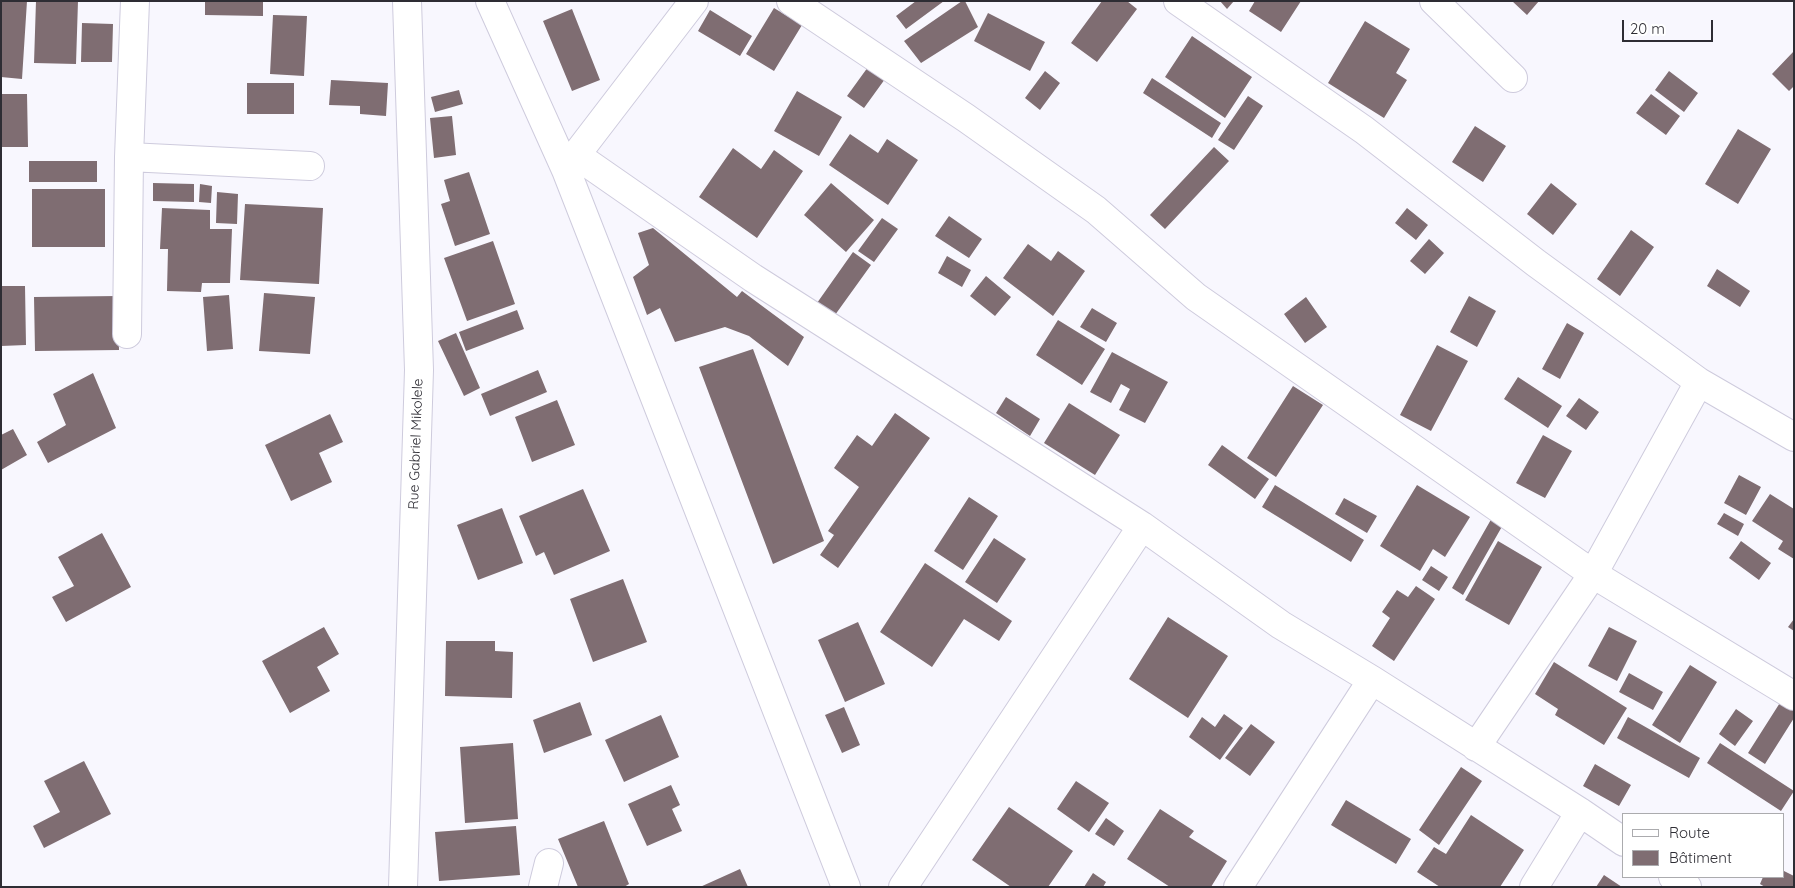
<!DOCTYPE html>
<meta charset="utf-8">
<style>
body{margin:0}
#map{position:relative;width:1795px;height:888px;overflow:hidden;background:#f8f7fe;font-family:Quicksand,sans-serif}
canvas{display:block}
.frame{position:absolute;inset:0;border:2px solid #2e2d34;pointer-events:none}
.legend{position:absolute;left:1622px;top:813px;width:162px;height:65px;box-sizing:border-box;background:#fff;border:1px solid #ababae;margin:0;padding:6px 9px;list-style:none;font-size:15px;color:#2e2d34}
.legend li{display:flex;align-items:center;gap:10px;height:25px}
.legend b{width:25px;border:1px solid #ababae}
.scale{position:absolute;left:1622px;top:20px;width:91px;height:22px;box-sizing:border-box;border:2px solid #2e2d34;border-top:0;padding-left:6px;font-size:15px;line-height:18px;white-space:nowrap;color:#2e2d34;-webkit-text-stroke:4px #fff;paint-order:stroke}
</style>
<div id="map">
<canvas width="1795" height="888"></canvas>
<div class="frame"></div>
<ul class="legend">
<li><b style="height:6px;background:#fff"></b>Route</li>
<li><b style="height:14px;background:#7f6d72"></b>Bâtiment</li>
</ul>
<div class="scale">20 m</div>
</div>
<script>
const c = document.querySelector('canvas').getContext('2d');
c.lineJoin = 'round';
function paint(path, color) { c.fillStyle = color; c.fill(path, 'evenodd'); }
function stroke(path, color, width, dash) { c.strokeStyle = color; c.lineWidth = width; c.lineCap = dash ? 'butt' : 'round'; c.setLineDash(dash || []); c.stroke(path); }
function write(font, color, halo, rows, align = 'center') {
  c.font = font + ' Quicksand,sans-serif'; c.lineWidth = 5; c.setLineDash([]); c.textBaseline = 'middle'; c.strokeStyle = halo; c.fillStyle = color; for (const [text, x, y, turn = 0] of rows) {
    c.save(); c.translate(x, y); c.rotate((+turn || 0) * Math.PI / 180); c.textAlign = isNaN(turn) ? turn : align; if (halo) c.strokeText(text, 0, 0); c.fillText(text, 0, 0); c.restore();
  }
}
paint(new Path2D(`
 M1 1H27L22 79 1 77Z
 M36 1H78L76 64 34 63Z
 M205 1H263V16L205 15Z
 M916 1H944L906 29 896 16Z
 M962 1H965L978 27 921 63 904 41Z
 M1102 1H1127L1137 9 1097 62 1071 43Z
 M1220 1H1234L1227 9Z
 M1255 1H1301L1281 32 1249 11Z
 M1512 1H1539L1527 15Z
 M774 8 802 25 774 71 746 54Z
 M572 9 600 80 572 91 543 21Z
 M710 10 752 36 740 56 698 31Z
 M988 13 1045 42 1030 71 974 41Z
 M273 15 307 16 304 76 270 74Z
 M1365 21 1410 49 1396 73 1407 80 1384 118 1328 83Z
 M82 23 113 24 112 62H81Z
 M1192 36 1252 77 1225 118 1165 77Z
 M1794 51V86L1789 91 1772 74Z
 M868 67 885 79 864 108 847 96Z
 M1045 71 1060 83 1040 110 1025 98Z
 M1669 71 1698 93 1684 112 1655 90Z
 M1152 78 1221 123 1212 138 1143 93Z
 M331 80 388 83 386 116 360 114V106L329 105Z
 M247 83H294V114H247Z
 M459 90 463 104 435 112 431 97Z
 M797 91 842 117 819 156 774 131Z
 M1 94H27L28 147H1Z
 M1651 94 1680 116 1666 135 1636 113Z
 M1248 96 1263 106 1234 150 1218 140Z
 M452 116 456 155 434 158 430 118Z
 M1475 126 1506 146 1483 182 1452 162Z
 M1738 129 1771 149 1738 204 1705 184Z
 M850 134 878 153 887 139 918 160 888 205 829 165Z
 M1214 147 1229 161 1165 229 1150 215Z
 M733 148 761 169 774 150 803 171 757 238 699 197Z
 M29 161H97V182H29Z
 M469 172 490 234 455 246 441 204 450 201 444 180Z
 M153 183 194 184V202L153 201Z
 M831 183 874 220 846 252 804 215Z
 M1551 183 1577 204 1553 235 1527 214Z
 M200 184 212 186 211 203 199 202Z
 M32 189H105V247H32Z
 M217 192 238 194 237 224 216 223Z
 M245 204 323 208 319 284 240 280Z
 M162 208 210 210V229H232L230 283H202L201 292 167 291 168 249H160Z
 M1407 208 1428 225 1416 240 1395 223Z
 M949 216 982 239 969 258 935 236Z
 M882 218 898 229 874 262 858 251Z
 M653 228 737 297 742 291 804 337 788 366 749 336 725 327 675 342 660 308 647 315 633 277 649 265 638 233Z
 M1631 230 1654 247 1620 296 1597 279Z
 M1429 239 1444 253 1425 274 1410 261Z
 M493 241 515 304 467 321 444 258Z
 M1028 244 1051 261 1058 251 1085 271 1053 316 1003 278Z
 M853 252 871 265 835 315 817 303Z
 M947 256 971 270 962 287 938 273Z
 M1717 269 1750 291 1740 307 1707 286Z
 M986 276 1011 297 995 316 970 296Z
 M1 286H25L26 345 1 346Z
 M264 293 315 297 310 354 259 351Z
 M229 295 233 349 207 351 203 297Z
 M118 296 119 350 35 351 34 297Z
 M1469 296 1496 311 1477 347 1450 332Z
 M1306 297 1327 327 1305 343 1284 314Z
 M1092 308 1117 323 1106 342 1080 327Z
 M517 310 524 329 466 351 459 332Z
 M1058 320 1105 349 1082 385 1036 355Z
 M1567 323 1584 333 1560 379 1542 369Z
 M456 333 480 388 464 396 438 341Z
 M1437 345 1468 361 1431 431 1400 415Z
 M753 349 824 541 773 564 699 367Z
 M1112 352 1168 382 1145 423 1119 410 1130 389 1121 384 1111 403 1090 392Z
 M538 370 547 392 490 416 481 394Z
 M93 373 116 428 48 463 37 442 66 425 53 394Z
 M1518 377 1562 406 1548 428 1504 399Z
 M1293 386 1323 405 1276 477 1247 458Z
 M1006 397 1040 419 1030 436 996 413Z
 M1579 398 1599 412 1586 430 1566 416Z
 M557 400 575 445 532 462 515 417Z
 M1069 403 1120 435 1095 475 1044 443Z
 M895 413 930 438 838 568 820 555 834 535 828 531 859 487 834 468 857 435 872 446Z
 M330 414 343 442 319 453 332 482 291 501 265 445Z
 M13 429 27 455 1 470V435Z
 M1543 435 1572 451 1545 498 1516 483Z
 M1222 445 1269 479 1255 499 1208 465Z
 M1739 475 1761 487 1746 515 1724 503Z
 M1275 485 1364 540 1351 562 1262 507Z
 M1417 485 1470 517 1445 557 1433 549 1420 571 1380 546Z
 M583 489 610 551 554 575 544 552 536 556 519 516Z
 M1770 494 1794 509V559L1778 549 1783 541 1752 521Z
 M969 497 998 516 963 570 934 551Z
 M1344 498 1377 516 1367 533 1335 514Z
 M502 508 523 563 478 580 457 525Z
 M1724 513 1744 524 1738 536 1717 524Z
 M1493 516 1504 523 1463 595 1452 588Z
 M102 533 131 587 66 622 52 597 74 586 58 557Z
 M994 538 1026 559 997 603 965 582Z
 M1498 541 1542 567 1509 625 1465 600Z
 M1741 541 1771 563 1759 580 1729 558Z
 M925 563 1012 621 999 641 964 619 932 667 880 632Z
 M1431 566 1448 577 1439 591 1422 580Z
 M623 579 647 642 593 662 570 599Z
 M1416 586 1435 599 1394 661 1372 646 1390 618 1382 612 1397 590 1408 597Z
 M1168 617 1228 656 1188 718 1129 679Z
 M1794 619V631L1788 627Z
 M858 622 885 684 845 702 818 640Z
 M324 627 339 654 317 667 330 691 290 713 262 661Z
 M1609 627 1637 641 1617 681 1588 666Z
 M446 641H495V651L513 652 512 698 445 696Z
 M1554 662 1627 708 1604 745 1555 715 1558 709 1535 694Z
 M1690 665 1717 682 1680 743 1652 725Z
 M1629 673 1663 692 1653 710 1619 692Z
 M1783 698 1794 704V718L1765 764 1748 753Z
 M580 702 592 735 544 753 533 720Z
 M844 707 860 745 842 753 825 715Z
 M1736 709 1753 721 1735 746 1719 734Z
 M1224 714 1243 728 1220 760 1189 737 1202 717 1215 727Z
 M661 715 679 757 624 782 605 740Z
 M1628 717 1700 758 1689 778 1617 738Z
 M1251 724 1275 742 1250 776 1225 758Z
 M513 743 518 819 465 823 460 747Z
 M1720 743 1794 791 1781 811 1707 763Z
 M84 761 111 814 44 848 33 826 60 812 44 781Z
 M1595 764 1631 785 1619 806 1583 786Z
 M1461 767 1482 781 1439 845 1419 830Z
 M1076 781 1109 803 1089 832 1057 809Z
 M671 785 680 805 672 809 682 831 647 846 628 804Z
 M1346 800 1411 839 1396 864 1331 825Z
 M1009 807 1073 851 1048 887H1011L972 860Z
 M1160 809 1194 831 1189 837 1227 861 1211 887H1170L1127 859Z
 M1471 815 1524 850 1500 887H1440L1417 872 1434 847 1446 854Z
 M1106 818 1124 831 1114 846 1095 834Z
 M604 821 629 884 624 887H578L558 839Z
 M516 826 520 875 439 881 435 832Z
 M740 869 748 887H700Z
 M1784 871 1794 876V887H1765L1760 884 1763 877H1784Z
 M1093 873 1106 882 1103 887H1084Z
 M1604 875 1622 887H1596Z`), '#7f6d72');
const minor = new Path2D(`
 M490 1 566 170 846 887
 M791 1 966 118 1096 210 1196 297 1593 574 1794 696
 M1178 1 1364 130 1536 263 1699 382 1794 437
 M1434 1 1513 78
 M576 155 753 278 1142 526 1281 625 1372 680 1580 812 1624 842
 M129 157 310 166
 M567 169 576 155 694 1
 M127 334 129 157 135 1
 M1476 747 1593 574 1699 382
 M1673 877 1687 887
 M403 887 419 370 407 1
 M543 887 549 863
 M903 887 1142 526
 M1238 887 1372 680
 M1534 887 1580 812`);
stroke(minor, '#cecbdd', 30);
stroke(minor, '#fff', 28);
write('14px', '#2e2d34', '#fff', [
 ["Rue Gabriel Mikolele",416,444,-88]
]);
</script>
